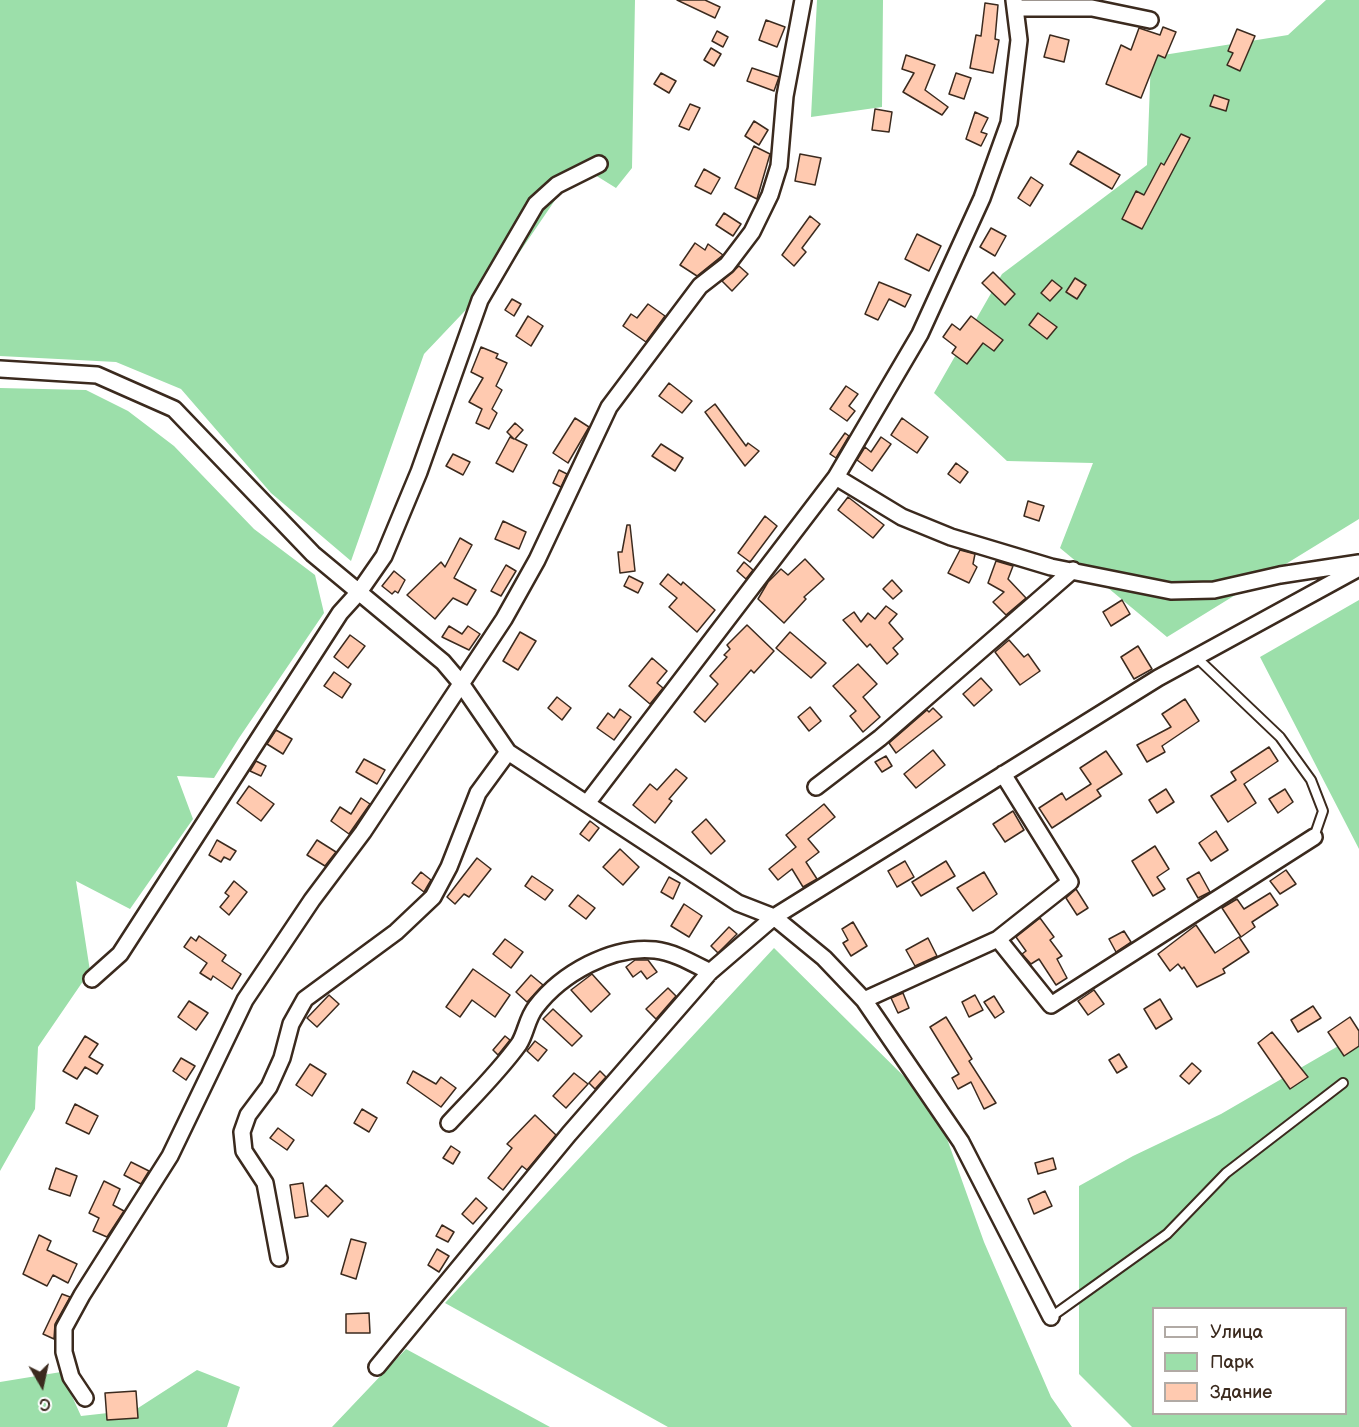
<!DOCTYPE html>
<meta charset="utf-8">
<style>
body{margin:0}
#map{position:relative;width:1359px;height:1427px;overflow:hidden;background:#fff;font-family:"Balsamiq Sans",sans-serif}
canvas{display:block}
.legend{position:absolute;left:1152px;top:1307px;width:195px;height:108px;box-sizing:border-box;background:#fff;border:2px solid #b1aaa5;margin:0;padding:8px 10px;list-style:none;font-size:18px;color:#3b2a1e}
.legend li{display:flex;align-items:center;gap:12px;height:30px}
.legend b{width:30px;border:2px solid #b1aaa5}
.north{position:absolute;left:12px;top:1355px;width:60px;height:60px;-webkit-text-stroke:4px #fff;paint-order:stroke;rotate:171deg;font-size:16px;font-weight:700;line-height:24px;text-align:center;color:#3b2a1e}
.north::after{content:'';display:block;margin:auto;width:21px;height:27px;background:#3b2a1e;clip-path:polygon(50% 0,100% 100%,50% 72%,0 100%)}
</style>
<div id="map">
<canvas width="1359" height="1427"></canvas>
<ul class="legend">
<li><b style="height:8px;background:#fff"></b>Улица</li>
<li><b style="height:16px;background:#9cdfaa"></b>Парк</li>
<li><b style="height:16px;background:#ffcab0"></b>Здание</li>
</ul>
<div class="north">С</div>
</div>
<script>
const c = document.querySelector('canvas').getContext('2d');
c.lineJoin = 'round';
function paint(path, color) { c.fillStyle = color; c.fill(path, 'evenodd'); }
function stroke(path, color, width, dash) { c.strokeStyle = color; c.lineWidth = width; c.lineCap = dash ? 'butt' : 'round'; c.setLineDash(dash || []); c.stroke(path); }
paint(new Path2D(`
 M0 0H635L632 168 616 188 579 165 517 256 424 354 351 561 271 493 181 389 116 362 0 356Z
 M817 0H883L882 107 811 117Z
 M1326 0H1359V519L1167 637 1060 548 1093 463 1007 461 934 393 1002 274 1147 165 1151 57 1288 35Z
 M0 388 86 390 128 411 174 446 254 529 315 575 324 613 239 738 214 778 177 776 193 819 130 909 76 881 90 971 38 1047 35 1109 0 1171Z
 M1359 600V849L1260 657Z
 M774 948 936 1108 984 1242 1051 1397 1072 1427H668L445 1303Z
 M1359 1034V1427H1132L1079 1374V1186L1133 1156 1221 1114ZM1154 1308H1346V1414H1154Z
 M406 1349 550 1427H332Z
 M197 1370 240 1387 227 1427H0V1382L61 1372 81 1416 135 1410Z`), '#9cdfaa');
const building = new Path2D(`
 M677 0H705L720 7 715 18Z
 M985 3 998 5 995 39 999 40 993 73 970 68 976 35 981 36Z
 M766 20 785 27 777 47 759 40Z
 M1163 27 1176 32 1165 58 1158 55 1141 98 1106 84 1121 45 1131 50 1139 28 1160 35Z
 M1237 29 1255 36 1240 71 1227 65 1233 53 1228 51Z
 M717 31 728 37 723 47 712 41Z
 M1050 35 1069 40 1064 62 1044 57Z
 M711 48 721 54 714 66 704 60Z
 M906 55 935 65 925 90 948 107 942 115 903 92 914 73 902 69Z
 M752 68 779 77 774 91 747 81Z
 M661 73 676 81 669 93 654 84Z
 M956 73 971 78 964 99 949 94Z
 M1214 95 1229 100 1226 111 1210 106Z
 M690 104 700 108 689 130 679 126Z
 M875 109 892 112 889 132 872 130Z
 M975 112 988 118 981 132 987 134 981 146 966 139Z
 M754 121 768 130 759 145 745 136Z
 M1181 134 1190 138 1142 229 1122 219 1136 191 1144 195 1161 163 1164 165Z
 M754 146 770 154 757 199 735 188Z
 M1078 151 1120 175 1112 189 1070 164Z
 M800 154 821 158 815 185 795 181Z
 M704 169 720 178 711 194 695 186Z
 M1031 177 1043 185 1030 206 1018 198Z
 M724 213 741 224 733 236 716 225Z
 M810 216 820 224 802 248 806 252 794 266 782 255Z
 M991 228 1006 236 995 256 980 247Z
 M917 234 941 246 929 271 905 259Z
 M695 243 705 250 708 244 723 255 697 276 680 265Z
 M739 266 748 274 732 291 722 281Z
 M993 272 1015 294 1005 305 982 283Z
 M1075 278 1086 285 1077 299 1066 292Z
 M1052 280 1062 288 1050 301 1041 293Z
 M879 282 911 295 905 307 889 299 878 320 865 314Z
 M512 299 521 304 514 316 505 310Z
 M648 304 665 316 646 342 623 326 631 314 637 318Z
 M1038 313 1057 327 1047 339 1029 325Z
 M528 316 543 326 531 346 516 336Z
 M971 316 1003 340 994 351 983 343 967 364 952 353 956 347 943 337 952 324 960 330Z
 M481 347 498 354 496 358 507 363 496 386 502 390 492 409 497 413 489 429 476 423 482 409 469 402 483 378 471 372Z
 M669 383 692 401 682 413 659 396Z
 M846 386 858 394 849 406 855 411 847 421 830 409Z
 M715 404 746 446 748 443 759 451 745 466 705 412Z
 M575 418 589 427 568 463 553 453Z
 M902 418 928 437 917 453 891 435Z
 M515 423 523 430 515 439 527 445 513 472 496 463 510 437 514 439 507 432Z
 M845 433 849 436 836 458 830 454Z
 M881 437 891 444 872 471 857 460 865 447 871 452Z
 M661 444 683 458 675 471 652 456Z
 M453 454 470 462 463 475 446 466Z
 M956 463 968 472 960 483 948 474Z
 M559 470 567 474 561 487 553 483Z
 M848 497 884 525 873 538 838 510Z
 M1028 501 1044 506 1039 521 1024 516Z
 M765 516 777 526 750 562 738 553Z
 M503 521 526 532 519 549 495 539Z
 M627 525H630L635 571 620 573 618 552H622Z
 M460 538 472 545 454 578 476 590 467 605 453 598 435 619 407 595 441 562 445 567Z
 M960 550 975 554 973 564 977 567 969 583 948 573Z
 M805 559 824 579 804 597 806 599 784 623 758 599 768 582 781 569 788 575Z
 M996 561 1013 566 1008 579 1026 598 1006 615 993 602 1004 592 988 583Z
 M744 562 753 570 746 579 737 571Z
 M506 565 516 571 501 596 491 591Z
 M394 571 405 580 398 593 395 591 392 594 382 586Z
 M668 574 681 585 683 582 715 610 697 632 669 607 677 598 660 584Z
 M629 576 643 583 638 593 624 586Z
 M892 580 902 591 893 599 883 589Z
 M1122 600 1130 614 1111 626 1103 612Z
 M886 606 897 614 889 623 903 639 893 648 898 654 887 664 870 644 867 647 843 620 854 612 861 622 868 613 875 619Z
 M747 625 774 651 754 673 751 670 705 722 694 712 718 684 710 676 727 657 724 655 730 649 727 645Z
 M449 626 462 634 468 626 480 634 469 650 442 637Z
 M520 632 536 641 518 670 503 661Z
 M790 632 826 663 811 678 776 648Z
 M350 635 365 646 348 668 334 657Z
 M1009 640 1024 657 1028 654 1040 671 1020 685 995 652Z
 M1138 646 1152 669 1134 679 1121 657Z
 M652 658 667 671 657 683 663 688 650 704 629 686Z
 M858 664 877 684 863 697 880 717 863 732 850 716 856 711 833 686Z
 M334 672 351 684 342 698 324 686Z
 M981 678 992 690 974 706 963 694Z
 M557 697 571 708 562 720 548 708Z
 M1185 699 1199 721 1162 746 1165 752 1147 762 1137 745 1171 727 1162 714Z
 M810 707 821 721 809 731 798 717Z
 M933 708 942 717 896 753 889 743 927 710 929 712Z
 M620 709 631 717 614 740 597 728 608 713 614 718Z
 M276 730 292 739 283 754 267 744Z
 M1269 747 1278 761 1244 784 1256 803 1228 822 1211 796 1236 780 1231 772Z
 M933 750 945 765 916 788 904 774Z
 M1106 751 1122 774 1097 790 1101 796 1052 828 1039 808 1062 793 1066 800 1091 784 1080 768Z
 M886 756 892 766 882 772 875 762Z
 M364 759 385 770 377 784 356 772Z
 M256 761 266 766 261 776 250 771Z
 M676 769 687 778 669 799 672 801 655 823 633 805 650 784 657 790Z
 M249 786 274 804 261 821 237 803Z
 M1166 789 1174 802 1157 813 1149 800Z
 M1285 789 1293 802 1278 813 1269 799Z
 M361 798 370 804 349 834 331 821 340 807 351 814Z
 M824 804 835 817 808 839 819 852 806 862 817 879 803 887 792 869 778 880 769 869 796 847 786 835Z
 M1013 811 1024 830 1005 842 993 824Z
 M706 819 725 841 711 854 692 832Z
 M590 821 599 828 589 841 580 834Z
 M1216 831 1228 850 1211 861 1199 843Z
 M217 840 236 851 230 860 224 857 221 862 209 855Z
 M317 840 336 852 325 866 307 855Z
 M1155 846 1169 869 1157 877 1165 889 1153 896 1132 861Z
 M620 849 639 867 623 885 603 867Z
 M477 858 491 869 469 897 464 894 455 904 447 897Z
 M905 861 914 877 897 887 888 871Z
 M946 861 955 876 921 896 912 882Z
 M1286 870 1296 884 1280 894 1270 881Z
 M421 872 431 880 424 892 412 883Z
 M984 872 997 894 973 911 957 888Z
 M1199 872 1210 892 1198 898 1187 879Z
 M532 876 553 890 545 900 525 886Z
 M669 877 680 883 673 899 661 892Z
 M234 881 247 892 229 915 220 907 229 896 225 893Z
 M1076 889 1088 908 1077 915 1066 898Z
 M1270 893 1278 905 1252 922 1255 927 1241 937 1222 908 1237 899 1244 909Z
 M578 895 595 908 586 919 569 906Z
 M684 904 702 916 689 937 671 926Z
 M1040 918 1054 937 1050 940 1062 956 1057 959 1067 978 1056 985 1039 959 1031 964 1022 954 1026 951 1016 937Z
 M853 922 867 946 851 956 843 943 848 940 842 929Z
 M1196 925 1215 953 1239 937 1249 952 1223 969 1225 973 1197 987 1184 967 1182 969 1178 964 1170 971 1158 954Z
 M729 927 737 934 718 953 711 946Z
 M1124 931 1131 942 1116 952 1109 939Z
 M199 936 226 955 222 961 241 974 232 989 213 976 211 980 200 973 207 963 184 947 191 937 196 941Z
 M928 938 937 956 915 966 906 950Z
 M505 939 523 952 511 968 493 954Z
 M635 960H648L657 972 647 979 641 971 633 977 626 967Z
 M473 969 510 995 495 1017 472 1000 460 1017 446 1007Z
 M592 974 610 994 591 1012 571 990Z
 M531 975 543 985 527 1002 516 992Z
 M668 988 676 996 656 1019 646 1009Z
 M1094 990 1104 1004 1088 1015 1078 1001Z
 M903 993 909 1008 898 1013 891 998Z
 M329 995 339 1004 317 1027 307 1018Z
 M975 995 983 1010 969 1017 962 1002Z
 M994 996 1004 1012 995 1018 984 1002Z
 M1160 999 1172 1019 1156 1029 1144 1009Z
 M189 1001 208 1013 196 1030 178 1017Z
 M1313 1006 1321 1018 1298 1032 1291 1020Z
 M553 1009 582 1036 572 1046 543 1019Z
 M946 1017 972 1059 969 1061 996 1103 984 1109 971 1082 958 1089 952 1078 959 1074 930 1027Z
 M1350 1017 1359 1031V1046L1344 1056 1328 1032Z
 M1272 1032 1308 1077 1290 1089 1258 1043Z
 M85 1036 98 1044 89 1057 103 1065 97 1074 85 1067 77 1079 63 1071Z
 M505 1036 510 1040 498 1055 493 1050Z
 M535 1041 547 1050 538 1061 527 1051Z
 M1119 1054 1127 1067 1117 1073 1109 1060Z
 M181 1058 195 1066 186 1080 173 1071Z
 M1192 1063 1201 1071 1189 1084 1180 1076Z
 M310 1064 326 1074 312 1096 296 1085Z
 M413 1071 436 1084 441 1077 456 1088 441 1107 407 1083Z
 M600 1071 606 1077 595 1089 589 1083Z
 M574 1073 588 1084 566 1108 553 1096Z
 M75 1104 98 1116 89 1134 66 1123Z
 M362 1109 377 1118 369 1132 354 1123Z
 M535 1115 556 1135 527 1170 522 1166 503 1190 488 1178 512 1148 507 1144Z
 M278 1128 294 1140 287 1150 270 1138Z
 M451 1146 460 1152 453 1164 443 1158Z
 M1053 1158 1056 1169 1038 1174 1035 1163Z
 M131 1162 149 1171 141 1184 124 1175Z
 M56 1168 77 1176 70 1196 49 1189Z
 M104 1181 120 1189 113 1205 124 1211 107 1237 93 1231 99 1218 89 1213Z
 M303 1183 308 1216 295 1218 290 1185Z
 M326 1185 343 1201 328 1217 311 1201Z
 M1045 1191 1052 1206 1034 1214 1028 1199Z
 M476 1198 487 1208 473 1224 462 1214Z
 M442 1225 454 1232 448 1242 436 1236Z
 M39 1235 51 1241 47 1250 77 1264 68 1283 53 1275 47 1286 23 1274Z
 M351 1239 366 1243 356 1279 341 1274Z
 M437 1249 449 1256 439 1272 428 1265Z
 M62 1294 70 1297 55 1324 54 1339 43 1334Z
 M369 1313 370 1333H346V1314Z
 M136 1391 138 1418 107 1420 105 1393Z`);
paint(building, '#ffcab0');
stroke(building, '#3b2a1e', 1.5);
const lane = new Path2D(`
 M1195 656 1280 737 1311 780 1323 811 1314 837
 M1051 1317 1167 1234 1226 1173 1343 1083`);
const street = new Path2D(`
 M1015 8H1092L1150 20
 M0 369 97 375 174 409 313 554 443 662 460 682 508 752 738 903 774 917 824 958 864 1000 961 1142 1051 1317
 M836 477 902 517 951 537 1051 567 1171 591 1214 590 1280 575 1359 563
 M816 787 880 738 1073 570
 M588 802 836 477 920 334 982 198 1009 123 1019 40 1014 0
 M998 939 1070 882 1003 774
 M92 979 120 954 340 613 359 592 384 556 419 472 480 300 536 204 557 185 599 164
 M864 1000 998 939 1051 1005 1314 837
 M449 1123C472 1098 498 1073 519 1044 526 1033 527 1018 536 1007 561 974 612 945 655 950 674 952 694 964 710 972
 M279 1258 265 1183 244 1151 242 1132 248 1115 269 1087 282 1058 291 1024 305 999 396 932 433 897 449 867 478 793 508 752
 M377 1367 569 1134 710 972 774 917 1158 678 1359 568
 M85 1398 71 1377 64 1352V1328L82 1295 170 1156 245 1000 312 900 363 832 504 619 537 560 609 407 700 286 727 265 752 232 770 195 779 166 785 96 803 0`);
stroke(lane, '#3b2a1e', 12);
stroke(street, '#3b2a1e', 20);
stroke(lane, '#fff', 8);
stroke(street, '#fff', 15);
</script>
